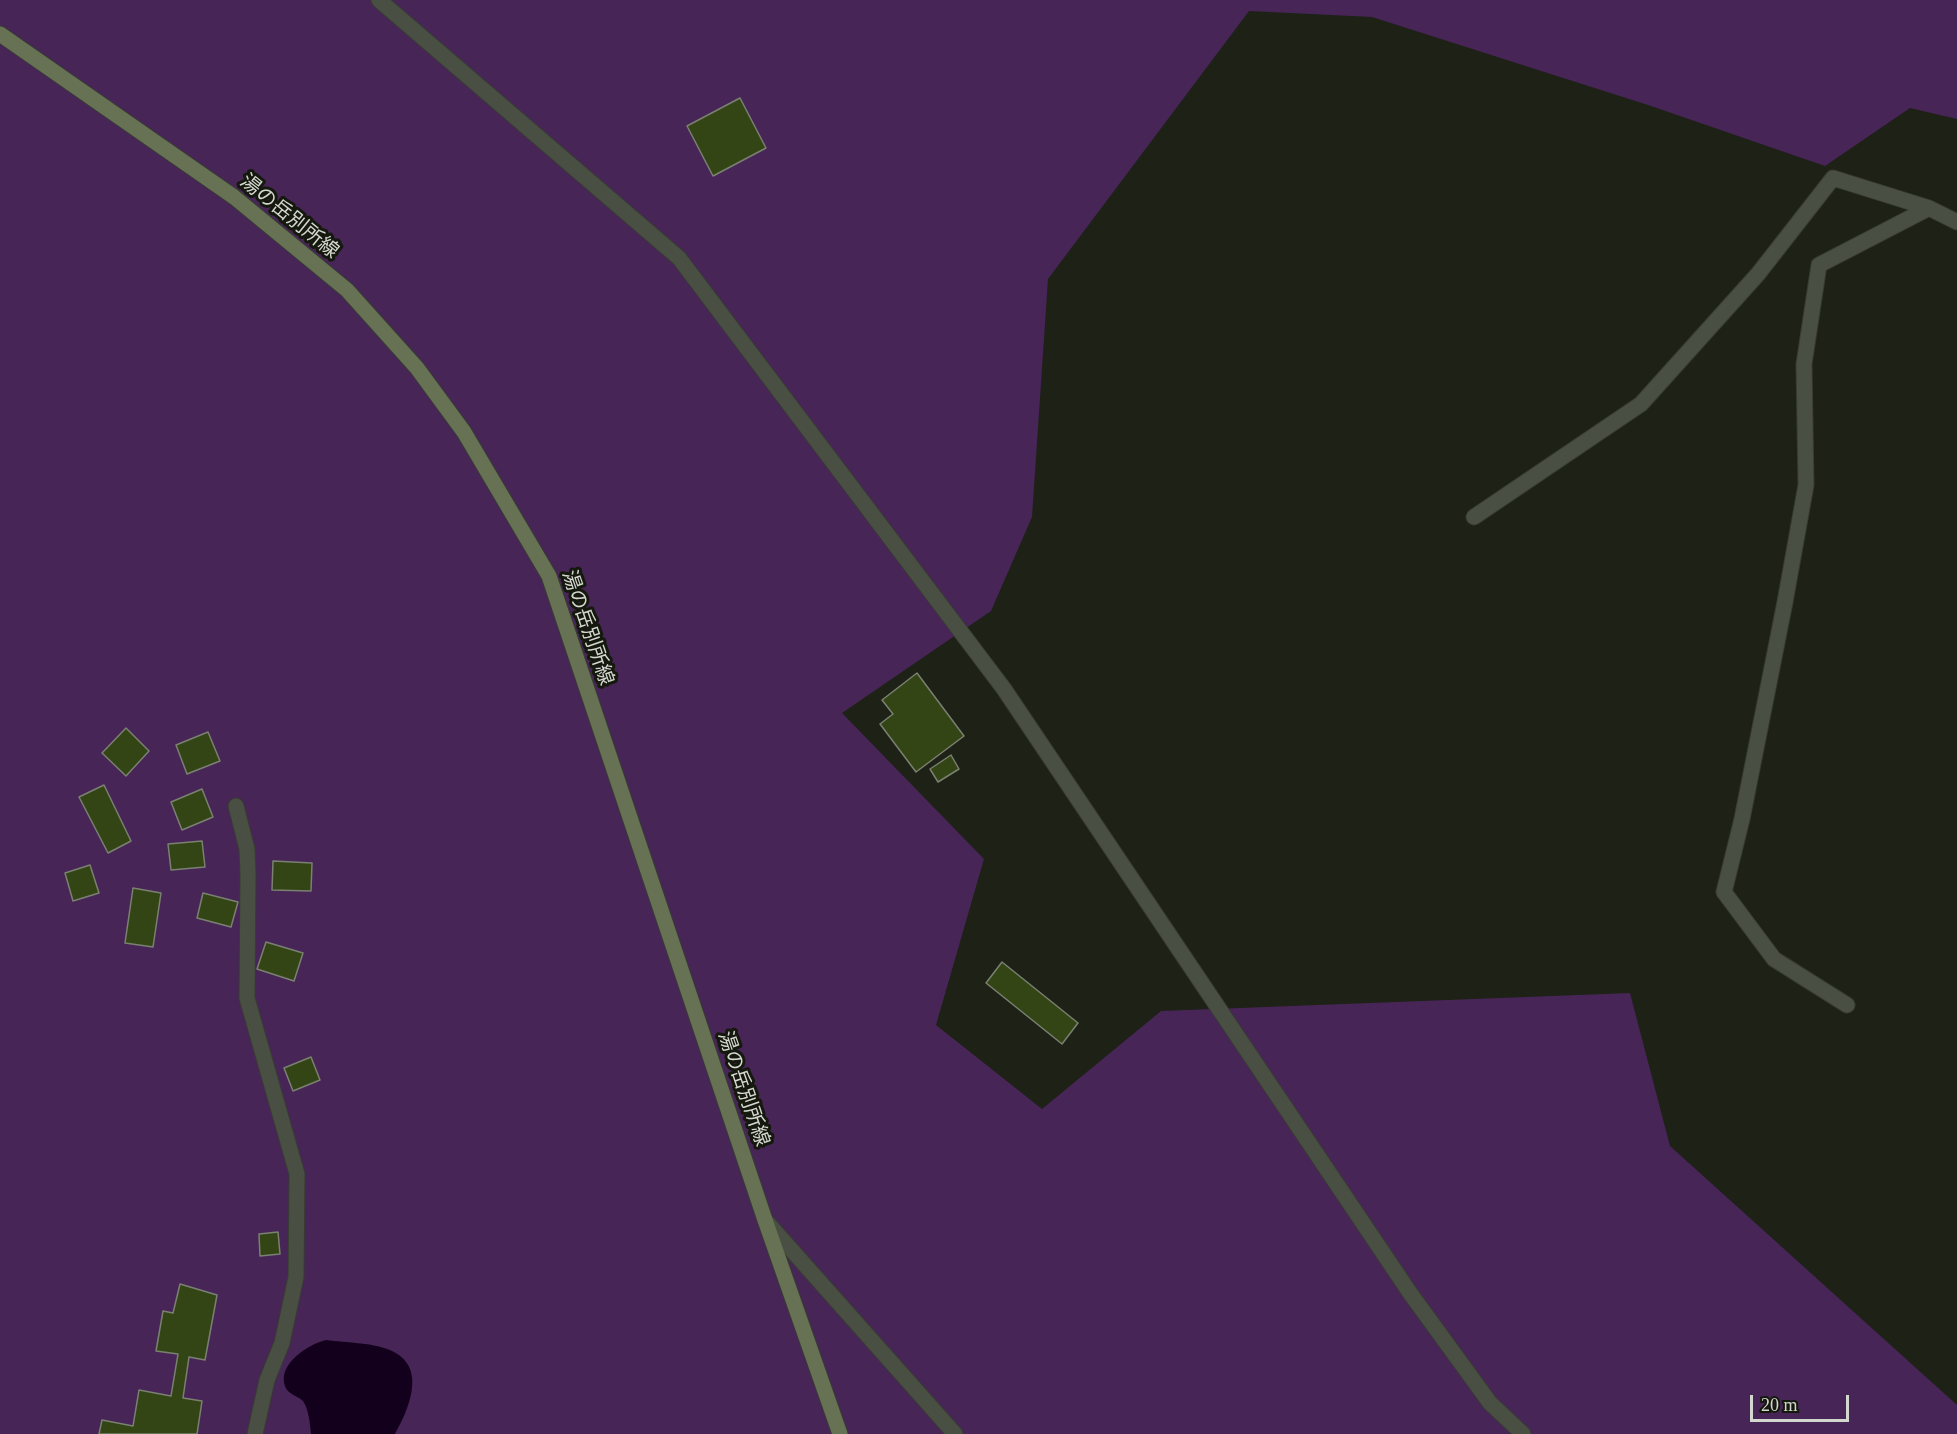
<!DOCTYPE html>
<meta charset="utf-8">
<style>
body{margin:0}
#map{position:relative;width:1957px;height:1434px;overflow:hidden;background:#1d2116;font-family:"Times New Roman",serif}
canvas{display:block}
.scale{position:absolute;left:1750px;top:1395px;width:99px;height:27px;box-sizing:border-box;border:3px solid #d4d7cf;border-top:0;padding-left:8px;font-size:18px;line-height:21px;white-space:nowrap;color:#d4d7cf;-webkit-text-stroke:4px #14180d;paint-order:stroke}
</style>
<div id="map">
<canvas width="1957" height="1434"></canvas>
<div class="scale">20 m</div>
</div>
<script>
const c = document.querySelector('canvas').getContext('2d');
c.lineJoin = 'round';
function paint(path, color) { c.fillStyle = color; c.fill(path, 'evenodd'); }
function stroke(path, color, width, dash) { c.strokeStyle = color; c.lineWidth = width; c.lineCap = dash ? 'butt' : 'round'; c.setLineDash(dash || []); c.stroke(path); }
function write(font, color, halo, rows, align = 'center') {
  c.font = font + ' "Times New Roman","Noto Sans JP",serif'; c.lineWidth = 6; c.setLineDash([]); c.textBaseline = 'middle'; c.strokeStyle = halo; c.fillStyle = color; for (const [text, x, y, turn = 0] of rows) {
    c.save(); c.translate(x, y); c.rotate((+turn || 0) * Math.PI / 180); c.textAlign = isNaN(turn) ? turn : align; if (halo) c.strokeText(text, 0, 0); c.fillText(text, 0, 0); c.restore();
  }
}
paint(new Path2D(`
 M0 0H1957V119L1910 108 1825 166 1651 106 1372 17 1249 11 1048 279 1032 517 991 611 842 713 984 859 936 1025 1042 1109 1161 1011 1630 993 1670 1146 1957 1405V1434H0Z`), '#472556');
paint(new Path2D(`
 M326 1340C346 1343 375 1342 394 1352 427 1369 408 1411 395 1434H311C310 1424 309 1410 303 1401 297 1395 288 1395 285 1386 277 1364 309 1344 326 1340Z`), '#13001c');
const building = new Path2D(`
 M740 98 766 148 713 176 687 126Z
 M917 673 964 736 916 772 880 724 893 714 882 700Z
 M126 728 149 751 126 776 102 753Z
 M208 732 220 761 187 774 176 745Z
 M951 755 959 769 938 782 930 769Z
 M104 785 131 841 108 853 79 797Z
 M202 789 213 817 182 830 171 802Z
 M202 841 205 867 171 870 168 844Z
 M273 861 312 863 311 891 272 890Z
 M90 865 99 893 73 901 65 873Z
 M133 888 161 893 153 947 125 943Z
 M203 893 238 902 231 927 197 918Z
 M266 942 303 953 294 981 257 969Z
 M1002 962 1078 1023 1062 1044 986 983Z
 M311 1057 320 1080 293 1091 284 1068Z
 M278 1232 280 1254 260 1256 259 1234Z
 M180 1284 217 1295 205 1360 189 1357 183 1398 202 1401 197 1434H99L102 1420 133 1426 139 1390 171 1396 178 1354 156 1351 163 1311 173 1313Z`);
paint(building, '#344515');
stroke(building, '#7a8072', 1.5);
const lane = new Path2D(`
 M1474 517 1641 404 1758 274 1833 178 1929 208 1957 222
 M1847 1005 1774 959 1724 892 1742 819 1785 602 1806 485 1804 364 1819 265 1929 208
 M765 1220 955 1434`);
const street = new Path2D(`
 M379 0 679 258 1004 689 1410 1293 1490 1403 1523 1434
 M236 806 247 849 248 875 247 998 297 1174 296 1277 282 1343 267 1380 255 1434`);
const secondary = new Path2D(`
 M0 34 234 197 347 290 417 368 464 432 549 576 765 1220 840 1434`);
stroke(lane, '#383c34', 17);
stroke(street, '#383c34', 17);
stroke(secondary, '#383c34', 17);
stroke(lane, '#4a4f43', 15);
stroke(street, '#4a4f43', 15);
stroke(secondary, '#667253', 15);
write('20px', '#d4d7cf', '#14180d', [
 ["湯の岳別所線",289,217,39],
 ["湯の岳別所線",587,628,71],
 ["湯の岳別所線",743,1089,71]
]);
</script>
